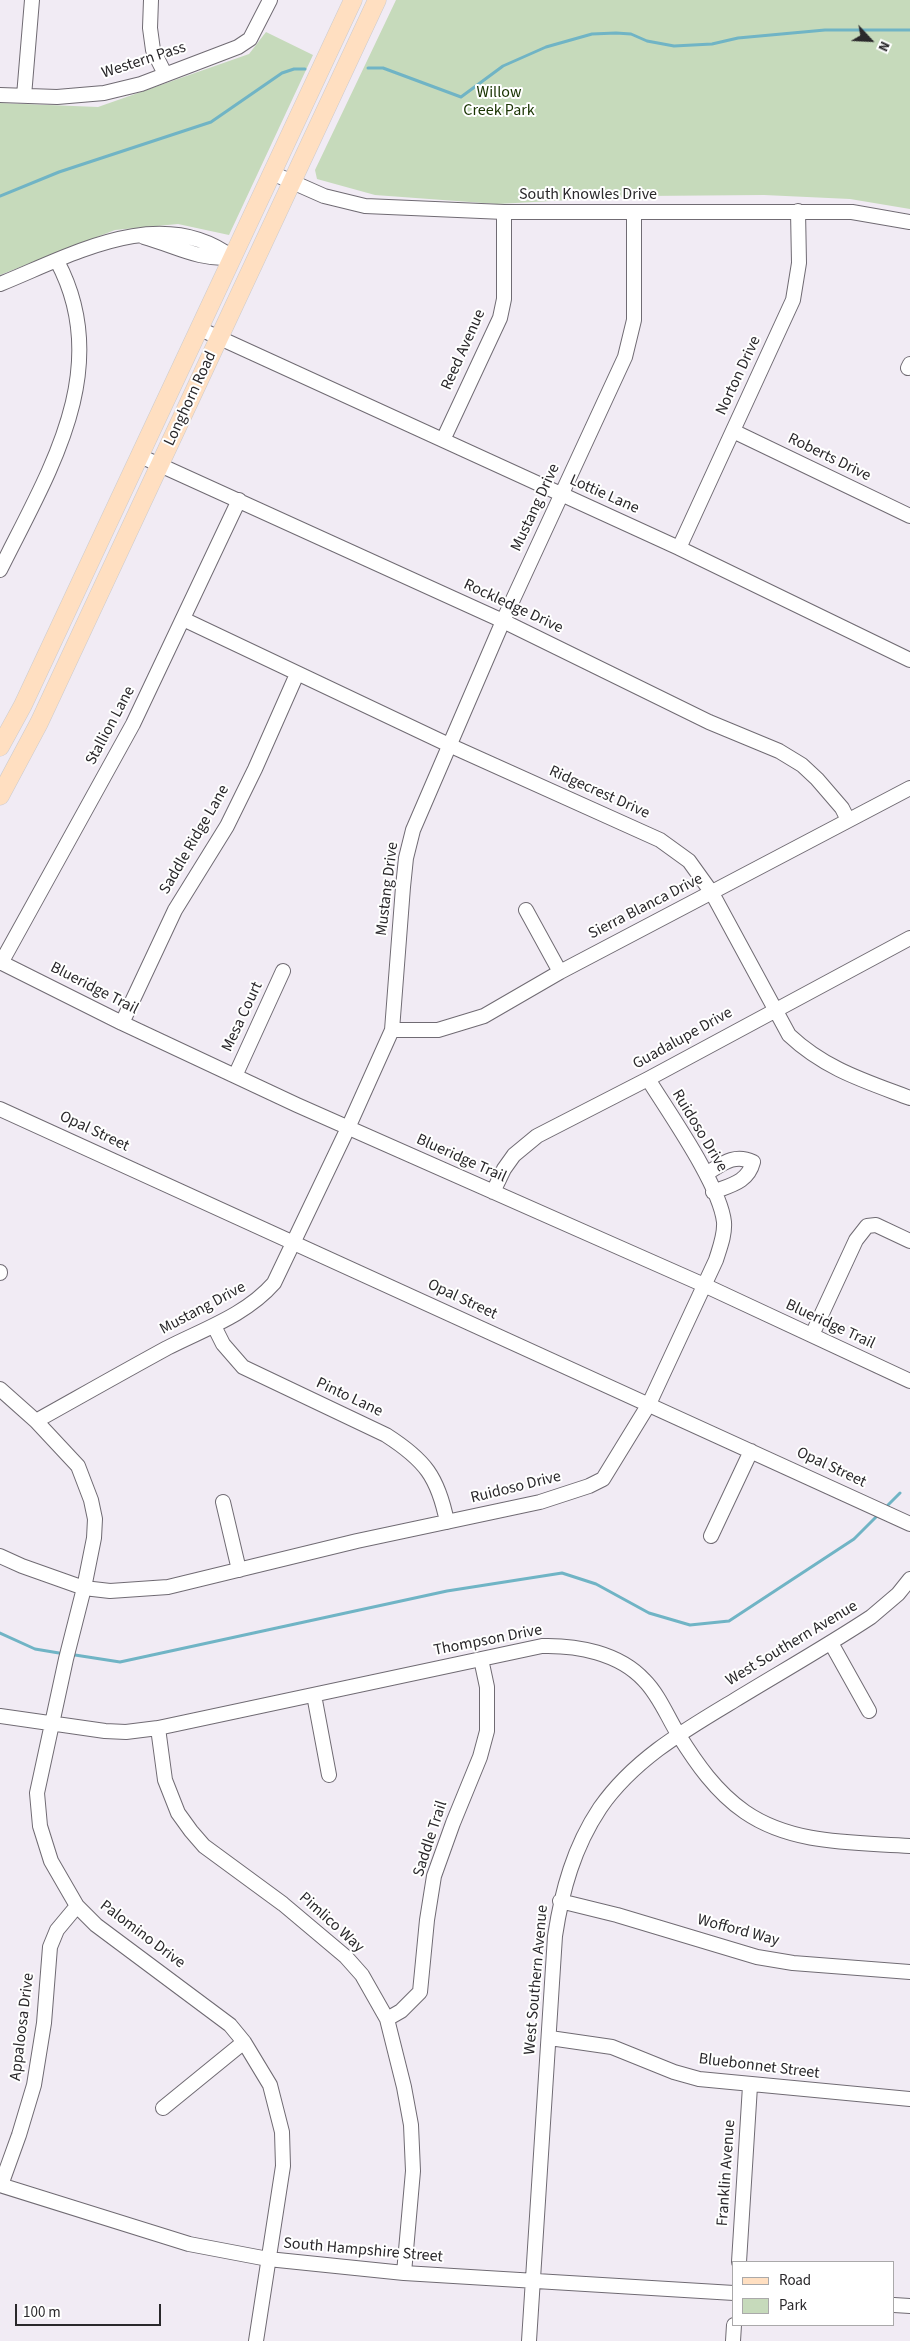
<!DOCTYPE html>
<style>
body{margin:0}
#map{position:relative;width:910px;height:2341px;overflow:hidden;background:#f1ebf4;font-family:"Source Sans 3",sans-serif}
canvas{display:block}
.legend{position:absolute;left:732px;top:2261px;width:162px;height:65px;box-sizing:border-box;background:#fff;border:1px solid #aaa9aa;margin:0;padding:6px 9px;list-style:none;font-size:15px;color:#2a282b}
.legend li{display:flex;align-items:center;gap:10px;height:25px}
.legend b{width:25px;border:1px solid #aaa9aa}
.north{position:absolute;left:845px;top:15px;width:50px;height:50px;-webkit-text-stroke:4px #fff;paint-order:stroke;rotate:115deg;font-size:14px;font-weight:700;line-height:20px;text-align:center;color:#2a282b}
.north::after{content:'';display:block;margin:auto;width:18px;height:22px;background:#2a282b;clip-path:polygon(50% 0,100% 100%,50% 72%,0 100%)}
.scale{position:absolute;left:15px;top:2304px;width:146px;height:22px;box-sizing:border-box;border:2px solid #2a282b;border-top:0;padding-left:6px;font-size:15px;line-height:18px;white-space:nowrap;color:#2a282b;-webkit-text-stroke:4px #fff;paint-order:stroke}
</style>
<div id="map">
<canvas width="910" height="2341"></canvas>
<ul class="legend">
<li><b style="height:6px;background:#ffdfc1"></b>Road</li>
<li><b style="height:14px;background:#c6dabb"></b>Park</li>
</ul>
<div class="north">N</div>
<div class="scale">100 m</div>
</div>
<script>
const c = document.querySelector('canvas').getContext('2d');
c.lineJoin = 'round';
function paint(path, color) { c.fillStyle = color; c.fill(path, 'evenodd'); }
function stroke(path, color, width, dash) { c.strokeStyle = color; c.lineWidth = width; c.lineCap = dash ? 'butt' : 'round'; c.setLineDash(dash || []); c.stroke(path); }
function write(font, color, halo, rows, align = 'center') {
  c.font = font + ' "Source Sans 3",sans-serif'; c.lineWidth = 4; c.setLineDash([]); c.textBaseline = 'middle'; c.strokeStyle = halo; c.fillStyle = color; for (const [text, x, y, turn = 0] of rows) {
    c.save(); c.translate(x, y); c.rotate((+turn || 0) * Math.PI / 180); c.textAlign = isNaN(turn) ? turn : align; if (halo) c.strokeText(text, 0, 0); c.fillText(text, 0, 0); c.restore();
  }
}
paint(new Path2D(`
 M396 0H910V209L850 199 764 195 643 196 497 204 375 195 317 179 315 170Z
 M266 32 313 55 229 235 178 224 115 230 0 275V103L98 107 249 54Z`), '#c6dabb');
stroke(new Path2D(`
 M368 68H383L461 97 503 66 546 47 592 34 616 33 631 34 647 41 674 46 712 44 738 38 825 30H910
 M0 196 59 172 211 122 282 73 294 69H305
 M888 1505 900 1493
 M0 1633 35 1649 59 1653
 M75 1655 120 1662 447 1591 562 1573 596 1584 649 1613 690 1625 729 1621 854 1539 876 1517`), '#70b4c5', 3);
const minor = new Path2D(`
 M151 0 150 28 153 50 165 74
 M0 95 57 97 104 93 141 84 238 47 250 39 270 0
 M24 96 32 0
 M272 173 324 196 365 206 504 212H852L910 222
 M144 237C176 246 198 260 233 258
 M0 284C72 255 161 203 233 258
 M200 329 679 548 910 660
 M908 368 910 364
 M733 431 910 516
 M443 440 500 318 504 299V212
 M140 456 503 621 709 722 779 751 802 765 817 779 842 808 848 820
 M679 548 793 300 799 263 798 211
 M0 570C48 473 115 369 57 261
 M183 619 449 745 660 840 689 861 712 893 789 1035C825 1069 865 1081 910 1098
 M526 910 560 972
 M0 962 122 1023 297 1105 704 1285 910 1381
 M1 963 133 724 239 500
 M122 1023 175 910 227 826 255 769 297 674
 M392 1030H438L484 1016 560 972 910 788
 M235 1076 283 971
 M0 1109 910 1524
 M706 1174C722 1164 734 1153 753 1162 748 1182 731 1185 713 1192
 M493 1192 504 1169 514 1155 537 1136 648 1079 910 938
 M0 1273V1272
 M214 1326 223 1344 243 1367 386 1435C425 1460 438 1477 447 1522
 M812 1335 856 1240 867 1226 876 1225 910 1241
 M0 1389 36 1421 78 1466 91 1500 95 1519 94 1538 84 1588 66 1659 37 1793 40 1826 51 1861 77 1906 96 1925 230 2025 244 2042 270 2085 282 2132 283 2166 256 2341
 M36 1421C79 1397 123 1372 167 1348 204 1329 246 1315 274 1283L348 1128 392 1030 403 887 406 858 413 830 503 621 625 357 634 320V212
 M223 1502 239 1570
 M711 1536 751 1451
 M0 1556 22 1566 84 1588 110 1591 168 1587 357 1541 540 1502 589 1486 603 1479 649 1404 716 1260C720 1247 725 1235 724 1222 720 1185 669 1113 648 1079
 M831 1643 869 1711
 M314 1695 329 1775
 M0 1716 105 1731 126 1732 158 1728 542 1646C577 1645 619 1653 644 1680 659 1695 667 1716 678 1734 696 1763 716 1792 745 1812 793 1845 854 1842 910 1846
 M158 1728 165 1780 178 1813 191 1831 204 1846 283 1904 346 1957 362 1975 387 2019 404 2087 411 2125 413 2171 404 2273
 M560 1901 617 1915 757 1957 793 1963 910 1972
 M387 2019 401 2011 420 1992 427 1920 434 1876 453 1823 480 1757 487 1731V1687L481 1659
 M550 2038 612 2047 674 2072 699 2079 910 2099
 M163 2108 244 2042
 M0 2185 189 2244 268 2259 404 2273 734 2293
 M1 2185 19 2135 34 2085 44 2023 50 1947 57 1930 77 1906
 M739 2262 750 2086
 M894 2305 910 2306
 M529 2341 555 1936C562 1890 574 1847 600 1808 634 1759 685 1730 735 1700 781 1672 827 1646 871 1617L898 1594 910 1579
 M733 2341 734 2325`);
const major = new Path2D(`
 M0 747 23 705 353 0
 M0 796 39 723 377 0`);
stroke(minor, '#706b73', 16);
stroke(major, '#cccbcc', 19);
stroke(minor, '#fff', 14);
stroke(major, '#ffdfc1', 18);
write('16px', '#2a282b', '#fff', [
 ["Western Pass",144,61,-18],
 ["South Knowles Drive",588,195],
 ["Reed Avenue",464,350,-66],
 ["Norton Drive",739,376,-65],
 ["Longhorn Road",191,399,-65],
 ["Roberts Drive",829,458,26],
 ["Lottie Lane",604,495,24],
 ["Mustang Drive",536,508,-65],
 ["Rockledge Drive",513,607,25],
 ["Stallion Lane",111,726,-62],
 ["Ridgecrest Drive",599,793,24],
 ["Saddle Ridge Lane",195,840,-60],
 ["Mustang Drive",388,889,-83],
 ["Sierra Blanca Drive",646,907,-27],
 ["Blueridge Trail",94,989,27],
 ["Mesa Court",243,1017,-65],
 ["Guadalupe Drive",683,1039,-29],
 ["Ruidoso Drive",699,1131,59],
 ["Opal Street",94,1132,25],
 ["Blueridge Trail",461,1159,24],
 ["Opal Street",462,1300,25],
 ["Mustang Drive",203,1309,-28],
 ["Blueridge Trail",830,1325,25],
 ["Pinto Lane",349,1398,25],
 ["Opal Street",831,1468,25],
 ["Ruidoso Drive",516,1488,-14],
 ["Thompson Drive",488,1641,-11],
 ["West Southern Avenue",792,1644,-31],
 ["Saddle Trail",431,1839,-72],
 ["Pimlico Way",331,1923,42],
 ["Wofford Way",738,1931,15],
 ["Palomino Drive",142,1935,37],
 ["West Southern Avenue",537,1980,-85],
 ["Appaloosa Drive",23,2027,-83],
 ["Bluebonnet Street",759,2067,7],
 ["Franklin Avenue",727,2173,-86],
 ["South Hampshire Street",363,2251,5]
]);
write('16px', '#193402', '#fff', [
 ["Willow",499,93],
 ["Creek Park",499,111]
]);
</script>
